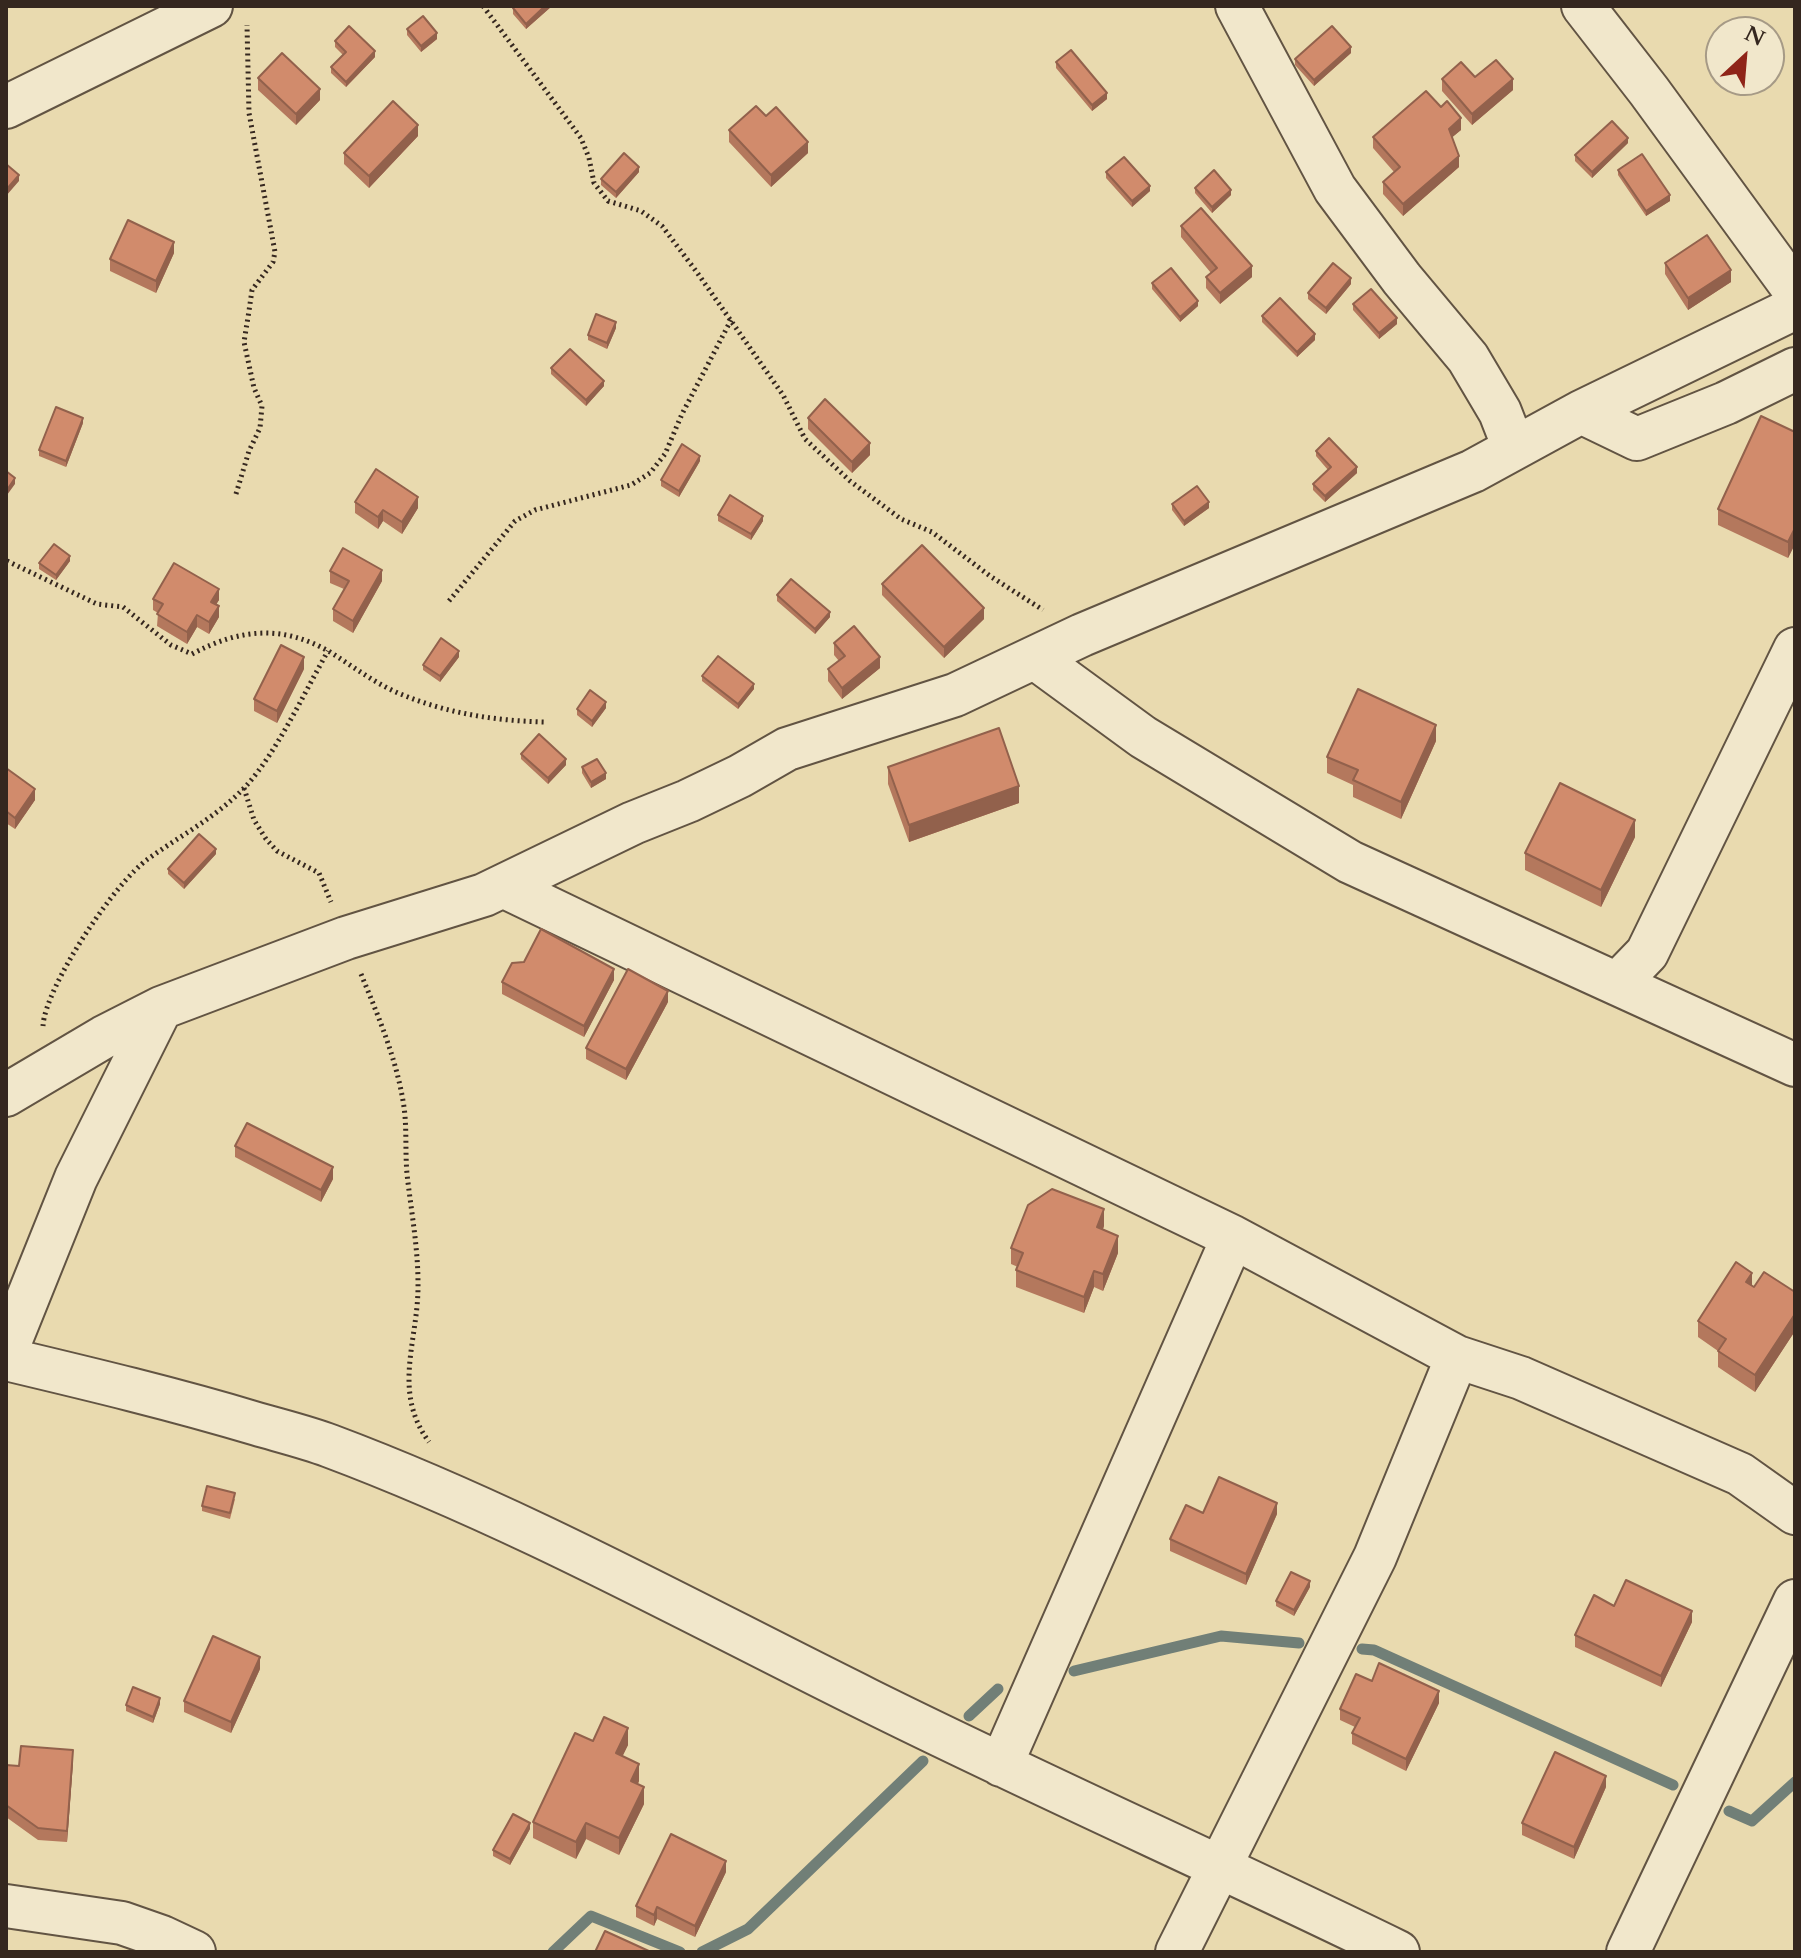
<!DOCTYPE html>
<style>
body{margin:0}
#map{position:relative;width:1801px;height:1958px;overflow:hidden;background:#e9daaf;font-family:Cardo,serif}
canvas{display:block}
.frame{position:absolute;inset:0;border:8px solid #35271f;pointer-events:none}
.north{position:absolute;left:1705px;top:16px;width:80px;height:80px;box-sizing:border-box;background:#f1e7cb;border:2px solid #a69a86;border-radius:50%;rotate:26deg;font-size:22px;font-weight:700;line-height:32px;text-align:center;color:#35271f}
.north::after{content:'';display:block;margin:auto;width:28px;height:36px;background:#8f2418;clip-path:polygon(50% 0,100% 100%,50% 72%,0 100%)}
</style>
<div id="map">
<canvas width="1801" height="1958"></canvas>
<div class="frame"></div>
<div class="north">N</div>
</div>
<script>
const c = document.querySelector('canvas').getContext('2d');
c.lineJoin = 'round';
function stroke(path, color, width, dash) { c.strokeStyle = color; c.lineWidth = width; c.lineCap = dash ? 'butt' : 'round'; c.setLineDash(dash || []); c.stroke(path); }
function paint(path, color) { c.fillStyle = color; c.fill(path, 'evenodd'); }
stroke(new Path2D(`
 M1362 1649 1374 1650 1673 1785
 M1074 1671 1221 1636 1299 1643
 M969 1716 998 1689
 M1729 1811 1752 1821 1795 1782
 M553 1952 591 1916 680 1952
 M702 1952 748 1929 923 1761`), '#717f77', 11);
const street = new Path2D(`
 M1237 6 1335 189 1402 279 1468 358 1500 412 1514 448
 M1583 6 1649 91 1795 291
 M6 107 211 6
 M1581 412 1637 439 1726 403 1795 369
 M1035 658 1143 737 1350 862 1795 1065
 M503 886 1233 1237 1457 1357 1521 1378 1740 1474 1795 1513
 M1618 983 1647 953 1795 649
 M6 1095 104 1037 161 1008 346 938 484 895 633 823 688 801 740 776 787 749 955 695 1082 635 1473 471 1581 412 1795 308
 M6 1352 76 1178 161 1008
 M6 1359C90 1379 174 1399 257 1424 281 1431 306 1437 330 1446 517 1516 690 1612 868 1700 1043 1787 1222 1866 1398 1952
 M1001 1765 1233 1237
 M6 1906 122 1923 162 1937 194 1952
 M1177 1952 1375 1557 1457 1357
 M1628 1952 1795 1601`);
stroke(street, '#625443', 46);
stroke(new Path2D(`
 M483 6 581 138 589 158 594 183 608 201 641 211 662 226 696 271 783 395 805 439 850 481 901 519 932 532 990 576 1043 610
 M236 494 249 451 260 428 262 406 254 388 244 342 249 311 252 290 273 262 275 252 249 113 247 25
 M7 561 97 604 123 607 171 645 192 654C239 629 282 624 330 652 354 667 377 685 403 695 450 714 497 721 546 722
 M449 601 515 521 535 510 631 485 650 473 665 454 682 414 731 320
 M244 788 254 820 266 839 277 851 319 873 331 902
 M361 974C379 1018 397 1060 404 1107 407 1129 405 1151 407 1174 411 1210 418 1247 418 1283 419 1340 391 1390 429 1442
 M43 1026C45 987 115 882 148 859 181 835 217 817 246 786 277 752 304 693 328 651`), '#35271f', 5, [2, 4]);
stroke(street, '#f1e7cb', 42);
paint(new Path2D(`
 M515 6H552L526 29 513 14V8Z
 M407 29 437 39 421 52 407 35Z
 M335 41 375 57 346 87 331 73V67L343 55 335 47Z
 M1351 53 1314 86 1295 65V59Z
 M1056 62 1107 99 1092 111 1056 68Z
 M1475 77 1513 90 1472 125 1442 91V79Z
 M258 78 320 100 296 125 258 90Z
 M766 116 808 153 771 187 729 142V130Z
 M1461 130 1452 137 1459 167 1403 216 1383 194V182L1394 172 1373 148V137Z
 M418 136 369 188 344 164V153Z
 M1628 143 1592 178 1575 161V155Z
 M1618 170 1670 201 1646 216 1618 175Z
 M639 172 616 198 601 185V179Z
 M1106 172 1150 191 1132 207 1106 178Z
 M1195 188 1231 195 1212 213 1195 193Z
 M1181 226 1252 277 1220 304 1206 288V277L1211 273 1181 237Z
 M174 253 156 293 110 271V259Z
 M1665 263 1731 282 1688 310 1665 274Z
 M1152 283 1198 306 1180 322 1152 289Z
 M1351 284 1326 314 1308 299V293Z
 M1353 304 1397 324 1379 339 1353 310Z
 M1262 316 1315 340 1297 357 1262 322Z
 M616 328 607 349 588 340V335Z
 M551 368 604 386 586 406 551 374Z
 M808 418 870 455 852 473 808 429Z
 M83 423 66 467 39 456V450Z
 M1795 432V544L1788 558 1718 525V509Z
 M1316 451 1357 473 1325 502 1313 490V484L1328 470 1316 456Z
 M700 461 679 497 661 486V480Z
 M355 502 418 508 402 534 383 521 378 529 355 513Z
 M1172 504 1209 508 1184 526 1172 510Z
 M718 515 763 521 751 540 718 521Z
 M70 561 56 580 39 569V563Z
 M330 571 382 581 353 633 333 621V609L344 589 330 583Z
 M882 584 984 619 944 658 882 595Z
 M777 595 830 617 815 634 777 601Z
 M153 599 219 600 216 604 219 617 209 634 197 627 187 644 157 626 158 613 153 610Z
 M834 643 880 668 842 699 828 681V669L839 661 834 655Z
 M459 657 440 682 423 670V665Z
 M304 669 277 723 254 711V699Z
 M702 676 754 689 738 709 702 681Z
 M606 708 592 727 577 715V709Z
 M1436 741 1401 819 1353 797V785L1327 773V757Z
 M521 754 566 765 548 784 521 759Z
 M582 767 606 779 591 788 582 773Z
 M888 767 1019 803 909 842 888 784Z
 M6 768 35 800 15 829 6 823Z
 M1635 837 1601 907 1525 870V853Z
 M216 854 184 889 168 874V869Z
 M614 980 584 1037 502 994V982Z
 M668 1002 626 1080 586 1059V1048Z
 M235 1146 333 1179 321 1202 235 1157Z
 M1104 1226 1103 1229 1118 1253 1103 1291 1094 1287 1084 1313 1016 1287V1270L1018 1267 1011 1264V1248Z
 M1752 1286 1795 1292V1331L1755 1392 1718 1367V1351L1698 1337V1321Z
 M235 1499 230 1519 202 1511V1506Z
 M1277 1514 1246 1585 1170 1551V1539Z
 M1310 1587 1294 1616 1276 1606V1601Z
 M1614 1606 1692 1622 1661 1687 1575 1647V1635Z
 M260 1669 231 1733 184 1712V1701Z
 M1372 1681 1439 1703 1406 1771 1352 1744V1733L1355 1727 1340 1720V1709Z
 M160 1704 153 1723 126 1711V1705Z
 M593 1741 628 1745 622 1756 639 1781 638 1784 644 1804 619 1855 586 1839 576 1859 533 1838V1822Z
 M73 1762 67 1842 38 1840 6 1817V1765L19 1766Z
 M1606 1787 1574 1859 1522 1835V1823Z
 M530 1829 510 1865 493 1856V1850Z
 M726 1872 695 1937 657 1919 654 1926 636 1917V1906Z`), '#b4785d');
paint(new Path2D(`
 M545 6H552L526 29V24Z
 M437 33V39L421 52V46Z
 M1351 47V53L1314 86V80Z
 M375 51V57L346 87V82Z
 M1513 79V90L1472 125V114Z
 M320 89V100L296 125V114Z
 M1107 93V99L1092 111V105Z
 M1461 118V130L1449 140V129Z
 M418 125V136L369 188V176Z
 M1628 138V143L1592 178V172Z
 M808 142V153L771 187V175Z
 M1459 156V167L1403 216V204Z
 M639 167V172L616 198V192Z
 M19 175V181L6 196V190Z
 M1150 186V191L1132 207V201Z
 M1231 190V195L1212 213V207Z
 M1670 195V201L1646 216V211Z
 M174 242V253L156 293V281Z
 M1252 266V277L1220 304V293Z
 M1731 270V282L1688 310V298Z
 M1351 278V284L1326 314V308Z
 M1198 301V306L1180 322V317Z
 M1397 318V324L1379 339V333Z
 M616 322V328L607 349V343Z
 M1315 334V340L1297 357V352Z
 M604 381V386L586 406V400Z
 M83 418V423L66 467V461Z
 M870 443V455L852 473V462Z
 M700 456V461L679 497V491Z
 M1357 467V473L1325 502V496Z
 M15 478V484L7 495V490Z
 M418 497V508L402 534V522Z
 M1209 502V508L1184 526V521Z
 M383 510V521L378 529V517Z
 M763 516V521L751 540V534Z
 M1795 528V544L1788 558V542Z
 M70 556V561L56 580V575Z
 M382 570V581L353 633V621Z
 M219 589V600L211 613V602Z
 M219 606V617L209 634V622Z
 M984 608V619L944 658V647Z
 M830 612V617L815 634V629Z
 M197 615V627L187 644V632Z
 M459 651V657L440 682V676Z
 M304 657V669L277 723V711Z
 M880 657V668L842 699V688Z
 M754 684V689L738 709V704Z
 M606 702V708L592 727V721Z
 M1436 725V741L1401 819V802Z
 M566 759V765L548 784V778Z
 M606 773V779L591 788V782Z
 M1019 786V803L909 842V825Z
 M35 789V800L15 829V818Z
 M1635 820V837L1601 907V890Z
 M216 849V854L184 889V883Z
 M614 969V980L584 1037V1026Z
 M668 991V1002L626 1080V1069Z
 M333 1167V1179L321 1202V1190Z
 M1104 1209V1226L1097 1244V1227Z
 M1118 1236V1253L1103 1291V1274Z
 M1094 1271V1287L1084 1313V1297Z
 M1752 1273V1290L1746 1282Z
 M1795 1314V1331L1755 1392V1375Z
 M1277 1503V1514L1246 1585V1574Z
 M1310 1581V1587L1294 1616V1610Z
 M1692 1611V1622L1661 1687V1676Z
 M260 1657V1669L231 1733V1722Z
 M1439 1691V1703L1406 1771V1759Z
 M160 1698V1704L153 1723V1717Z
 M628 1728V1745L616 1770V1753Z
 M73 1750V1762L67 1842V1831Z
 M639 1764V1781L631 1797V1781Z
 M1606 1776V1787L1574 1859V1847Z
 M644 1787V1804L619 1855V1838Z
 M530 1823V1829L510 1865V1859Z
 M586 1823V1839L576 1859V1842Z
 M726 1861V1872L695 1937V1926Z
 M657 1907V1919L654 1926V1915Z`), '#92614c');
const building = new Path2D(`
 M515 6H545L526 24 513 8Z
 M423 16 437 33 421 46 407 29Z
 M349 26 375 51 346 82 331 67 346 52 335 41Z
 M1332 26 1351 47 1314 80 1295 59Z
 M1071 50 1107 93 1092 105 1056 62Z
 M282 53 320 89 296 114 258 78Z
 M1496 60 1513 79 1472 114 1442 79 1461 62 1475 77Z
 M1426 91 1441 107 1447 101 1461 118 1449 129 1459 156 1403 204 1383 182 1400 167 1373 137Z
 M393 101 418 125 369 176 344 153Z
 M756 106 766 116 776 107 808 142 771 175 729 130Z
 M1612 121 1628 138 1592 172 1575 155Z
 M624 153 639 167 616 192 601 179Z
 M1642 154 1670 195 1646 211 1618 170Z
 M1124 157 1150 186 1132 201 1106 172Z
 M6 164 19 175 6 190Z
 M1214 170 1231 190 1212 207 1195 188Z
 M1201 208 1252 266 1220 293 1206 277 1217 268 1181 226Z
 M128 220 174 242 156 281 110 259Z
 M1707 235 1731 270 1688 298 1665 263Z
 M1333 263 1351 278 1326 308 1308 293Z
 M1171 268 1198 301 1180 317 1152 283Z
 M1371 289 1397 318 1379 333 1353 304Z
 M1280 298 1315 334 1297 352 1262 316Z
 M596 314 616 322 607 343 588 335Z
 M570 349 604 381 586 400 551 368Z
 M825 399 870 443 852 462 808 418Z
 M56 407 83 418 66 461 39 450Z
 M1761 416 1795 432V528L1788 542 1718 509Z
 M1329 438 1357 467 1325 496 1313 484 1331 467 1316 451Z
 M682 444 700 456 679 491 661 480Z
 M376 469 418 497 402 522 383 510 378 517 355 502Z
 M6 471 15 478 7 490 6 489Z
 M1197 486 1209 502 1184 521 1172 504Z
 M730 495 763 516 751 534 718 515Z
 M54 544 70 556 56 575 39 563Z
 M922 545 984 608 944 647 882 584Z
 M343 548 382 570 353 621 333 609 349 581 330 571Z
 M174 563 219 589 211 602 219 606 209 622 197 615 187 632 157 614 163 604 153 599Z
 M791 579 830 612 815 629 777 595Z
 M854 626 880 657 842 688 828 669 845 656 834 643Z
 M441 638 459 651 440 676 423 665Z
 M281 645 304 657 277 711 254 699Z
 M718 656 754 684 738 704 702 676Z
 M1358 689 1436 725 1401 802 1353 780 1358 770 1327 757Z
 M590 690 606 702 592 721 577 709Z
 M999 728 1019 786 909 825 888 767Z
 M539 734 566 759 548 778 521 754Z
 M597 759 606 773 591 782 582 767Z
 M6 768 35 789 15 818 6 811Z
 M1560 783 1635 820 1601 890 1525 853Z
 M199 834 216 849 184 883 168 869Z
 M541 929 614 969 584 1026 502 982 512 963 524 962Z
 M628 969 668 991 626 1069 586 1048Z
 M247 1123 333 1167 321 1190 235 1146Z
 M1052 1189 1104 1209 1097 1227 1118 1236 1103 1274 1094 1271 1084 1297 1016 1270 1023 1253 1011 1248 1028 1205Z
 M1736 1262 1752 1273 1746 1282 1754 1287 1764 1272 1795 1292V1314L1755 1375 1718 1351 1726 1339 1698 1321Z
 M1219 1477 1277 1503 1246 1574 1170 1539 1186 1505 1203 1513Z
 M207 1486 235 1493 230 1513 202 1506Z
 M1291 1572 1310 1581 1294 1610 1276 1601Z
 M1626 1580 1692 1611 1661 1676 1575 1635 1594 1595 1614 1606Z
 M213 1636 260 1657 231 1722 184 1701Z
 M1379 1663 1439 1691 1406 1759 1352 1733 1360 1718 1340 1709 1356 1674 1372 1681Z
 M133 1687 160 1698 153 1717 126 1705Z
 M604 1717 628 1728 616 1753 639 1764 631 1781 644 1787 619 1838 586 1823 576 1842 533 1822 575 1733 593 1741Z
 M21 1746 73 1750 67 1831 38 1828 6 1805V1765L19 1766Z
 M1555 1752 1606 1776 1574 1847 1522 1823Z
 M513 1814 530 1823 510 1859 493 1850Z
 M671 1834 726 1861 695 1926 657 1907 654 1915 636 1906Z
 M605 1931 651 1952H595Z`);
paint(building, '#d18b6c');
stroke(building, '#92614c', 2);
</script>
